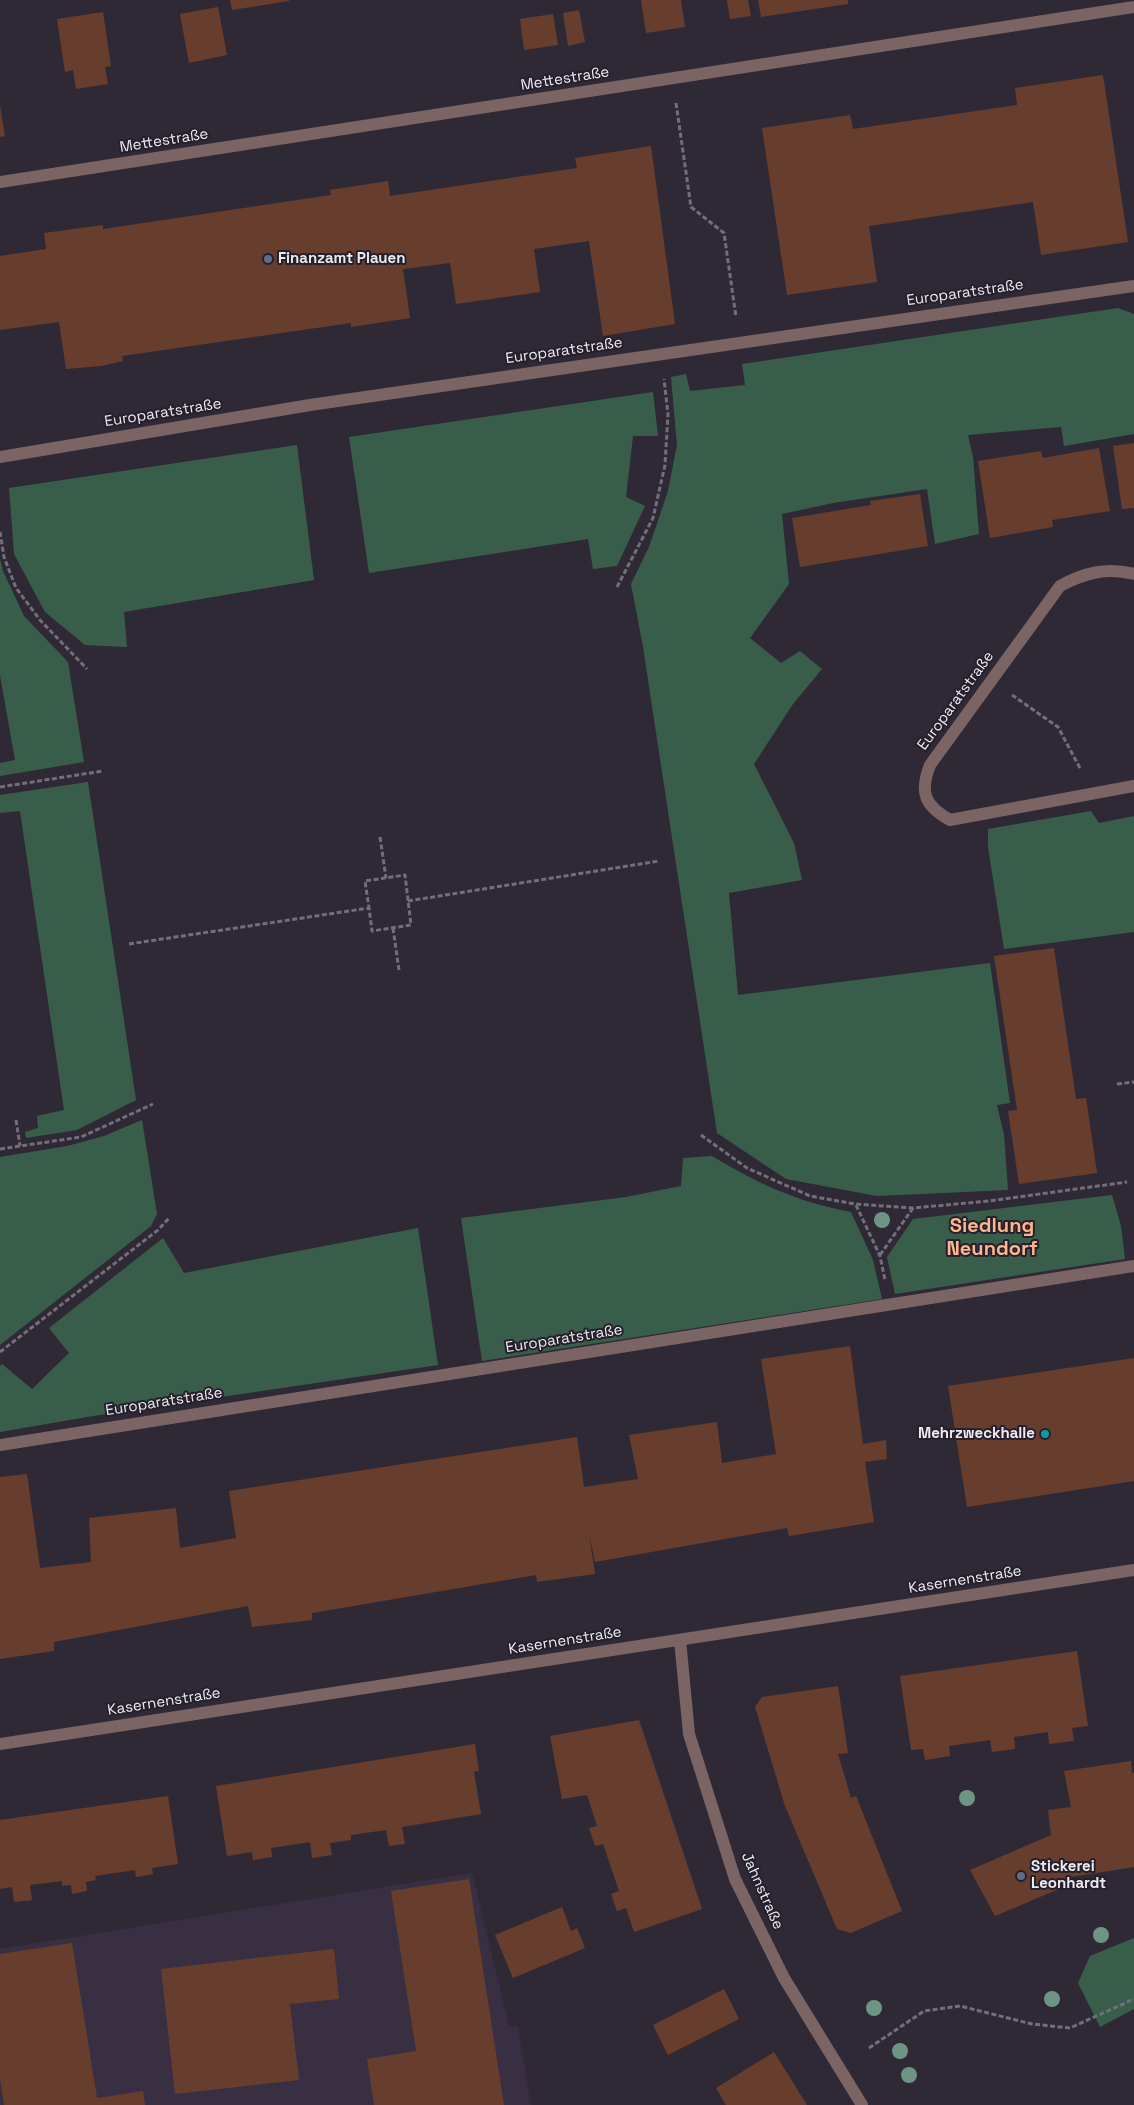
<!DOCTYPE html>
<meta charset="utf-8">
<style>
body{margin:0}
canvas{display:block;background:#2f2935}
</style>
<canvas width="1134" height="2105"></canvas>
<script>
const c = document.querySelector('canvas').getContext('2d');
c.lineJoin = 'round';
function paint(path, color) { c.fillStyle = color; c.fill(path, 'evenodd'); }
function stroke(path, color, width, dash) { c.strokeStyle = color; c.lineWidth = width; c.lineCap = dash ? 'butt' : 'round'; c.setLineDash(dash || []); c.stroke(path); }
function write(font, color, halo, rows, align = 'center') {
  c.font = font + ' "Space Grotesk",sans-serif'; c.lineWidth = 4; c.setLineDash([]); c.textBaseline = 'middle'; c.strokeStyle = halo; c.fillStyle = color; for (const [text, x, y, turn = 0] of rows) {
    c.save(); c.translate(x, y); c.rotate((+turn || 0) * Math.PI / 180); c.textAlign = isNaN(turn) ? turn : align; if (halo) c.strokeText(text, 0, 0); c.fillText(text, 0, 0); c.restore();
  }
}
paint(new Path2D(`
 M472 1873 509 2026 518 2027 531 2105H0V1949Z`), '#383042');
paint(new Path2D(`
 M1118 308 1134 314V434L1064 446 1061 427 968 435 973 457 979 534 935 544 927 489 833 503 782 514 789 584 750 638 781 663 800 651 822 669 793 704 754 764 794 843 802 880 729 893 738 995 990 963 1010 1103 997 1105 1004 1135 1008 1190 877 1196 786 1179 717 1133 643 647 631 584 649 547 668 491 677 445 671 377 686 374 690 391 745 385 742 364Z
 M653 392 658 436H633L626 497 645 506 617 566 593 569 588 539 369 573 349 437Z
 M297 445 314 580 124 612 127 647 85 645 45 612 14 554 9 488Z
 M0 559 3 571 24 616 68 662 84 762 0 776V763L15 760 0 675Z
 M88 782 136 1100 77 1130 26 1138 25 1132 38 1128 37 1116 64 1110 20 811 0 813V795Z
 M1091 811 1099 823 1134 816V932L1004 949 988 847V829Z
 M142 1120 157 1214 151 1226 0 1345V1157L67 1146 104 1136Z
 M712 1156C759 1184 797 1202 851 1212L873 1260 882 1299 482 1361 461 1218 626 1197 681 1186 683 1158Z
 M1112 1195 1121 1226 1125 1259 895 1294 887 1257 913 1219Z
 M418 1228 438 1365 99 1415 0 1432V1366L2 1364 32 1389 69 1353 49 1328 163 1238 184 1273Z
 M1134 1938V2009L1100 2027 1078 1983 1090 1956Z`), '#385e4b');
paint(new Path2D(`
 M230 0H289V1L232 10Z
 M641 0H681L685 27 646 33Z
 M727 0H748L751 16 730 19Z
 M758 0H848V4L761 17Z
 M218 7 227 55 189 63 180 14Z
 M579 10 585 42 568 46 563 13Z
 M103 12 111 66 105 67 108 84 76 89 73 70 65 72 57 19Z
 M553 14 558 45 524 50 520 19Z
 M1103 75 1128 242 1041 255 1033 202 869 226 877 282 787 295 762 128 850 115 853 129 1017 105 1015 88Z
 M0 106 5 136 0 137Z
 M651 146 675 324 603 336 589 241 534 249 540 292 456 304 450 263 403 269 410 318 351 327V323L122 356 123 361 101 366 66 369 59 322 0 330V256L46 249 44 233 103 225V229L331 195 330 190 388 181 390 196 577 168 575 158Z
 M1134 443V508L1122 509 1113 446Z
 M1099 448 1110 511 1052 520 1053 527 990 538 978 461 1041 451 1043 458Z
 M920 494 928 546 800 567 792 518 871 505 870 501Z
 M1054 948 1076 1099 1086 1098 1097 1173 1019 1184 1008 1111 1017 1110 994 956Z
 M850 1346 863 1444 886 1440 887 1459 865 1462 874 1522 789 1536 787 1528 595 1562 589 1533 595 1574 537 1582 536 1575 312 1613V1620L252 1627 248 1606 54 1642V1651L0 1659V1477L27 1474 40 1568 91 1562 89 1518 176 1508 180 1548 236 1538 229 1491 577 1437 584 1487 638 1479 629 1435 717 1422 722 1463 776 1454 761 1359Z
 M1134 1358V1481L967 1507 948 1386Z
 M1077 1651 1088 1726 1072 1728 1074 1741 1049 1744 1048 1732 1014 1737 1015 1749 992 1752 990 1740 949 1746 950 1756 925 1760 923 1749 911 1750 900 1676Z
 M838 1686 848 1753 838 1754 851 1798 856 1796 902 1911 851 1933 837 1929 785 1806 755 1707 762 1697Z
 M639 1720 702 1909 634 1932 626 1908 617 1911 611 1894 619 1891 603 1844 595 1846 589 1828 597 1826 587 1795 562 1799 550 1736Z
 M475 1744 479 1771 474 1772 481 1814 402 1827 405 1844 389 1846 386 1830 351 1835V1840L330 1843 332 1855 312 1858 310 1842 271 1848 272 1857 253 1860 252 1852 227 1856 216 1786Z
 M1131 1761 1132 1773H1134V1867L1071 1877 1073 1883 995 1916 970 1870 1051 1835 1048 1810 1071 1807 1064 1771Z
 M168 1796 178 1864 152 1868 153 1874 136 1877 135 1870 95 1876 96 1880 86 1882 87 1891 72 1894 71 1885 62 1886V1881L30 1885 32 1900 14 1902 12 1887 0 1889V1820Z
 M469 1879 504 2105H374L367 2059 416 2051 391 1891Z
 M562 1907 571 1931 577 1928 585 1948 513 1978 495 1935Z
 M72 1943 97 2098 143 2091 145 2105H4L0 2078V1954Z
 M334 1949 339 1999 290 2004 299 2080 175 2094 161 1969Z
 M724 1989 739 2019 668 2055 653 2025Z
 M774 2052 807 2105H726L716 2088Z`), '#673e2d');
stroke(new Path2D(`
 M676 103 691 207 724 233 736 317
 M0 532 4 557 16 588 40 620 87 669
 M617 587 653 518 665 465 668 414 664 379
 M1012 695 1058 727 1081 770
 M0 787 103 771
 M380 837 386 878
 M408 901 659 861
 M393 928 399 970
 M129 944 369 908 372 931 411 925 405 875 365 881 369 908
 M1117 1084 1134 1082
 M16 1120 20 1146
 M701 1135 747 1168 810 1196 855 1204 913 1208 989 1201 1127 1182
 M0 1149 81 1137 153 1104
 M856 1205 880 1256 885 1280
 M880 1255 913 1208
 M0 1352 158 1230 170 1217
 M869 2048 924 2011 960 2006 1032 2024 1070 2028 1134 1999`), '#736e79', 3, [5, 2.5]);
stroke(new Path2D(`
 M0 457 310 405 1134 286
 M1134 574C1106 567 1084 573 1060 586L930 765C919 793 925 806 950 820L1134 786
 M0 1445 1134 1266`), '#7b6464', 12);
stroke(new Path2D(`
 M0 182 1134 7
 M680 1640 689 1734 735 1879 784 1978 862 2105
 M0 1744 1134 1570`), '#7b6464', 12);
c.fillStyle = '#6d9484';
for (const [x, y] of [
 [882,1220],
 [967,1798],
 [1101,1935],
 [1052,1999],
 [874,2008],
 [900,2051],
 [909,2075]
]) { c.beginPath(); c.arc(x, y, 8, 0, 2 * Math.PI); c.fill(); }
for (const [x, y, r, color] of [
 [268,259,5,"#5c6f8a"],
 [1045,1434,5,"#0f9aa8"],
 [1021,1876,5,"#5c6f8a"]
]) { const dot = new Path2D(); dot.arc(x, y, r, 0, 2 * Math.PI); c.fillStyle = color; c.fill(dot); stroke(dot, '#25202b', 2); }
write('15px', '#eeeaf2', '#25202b', [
 ["Mettestraße",565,79,-9],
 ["Mettestraße",164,141,-9],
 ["Europaratstraße",965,293,-8],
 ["Europaratstraße",564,351,-8],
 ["Europaratstraße",163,413,-9],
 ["Europaratstraße",956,701,-54],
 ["Europaratstraße",564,1339,-9],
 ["Europaratstraße",164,1402,-9],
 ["Kasernenstraße",965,1580,-9],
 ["Kasernenstraße",565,1641,-9],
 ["Kasernenstraße",164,1702,-9],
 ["Jahnstraße",762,1891,66]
]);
write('bold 15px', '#eeeaf2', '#25202b', [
 ["Finanzamt Plauen",278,259],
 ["Mehrzweckhalle",1035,1434,"right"],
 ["Stickerei",1031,1867],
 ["Leonhardt",1031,1884]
], 'left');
write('bold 20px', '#fcb58c', '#25202b', [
 ["Siedlung",992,1227],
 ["Neundorf",992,1250]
]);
</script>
